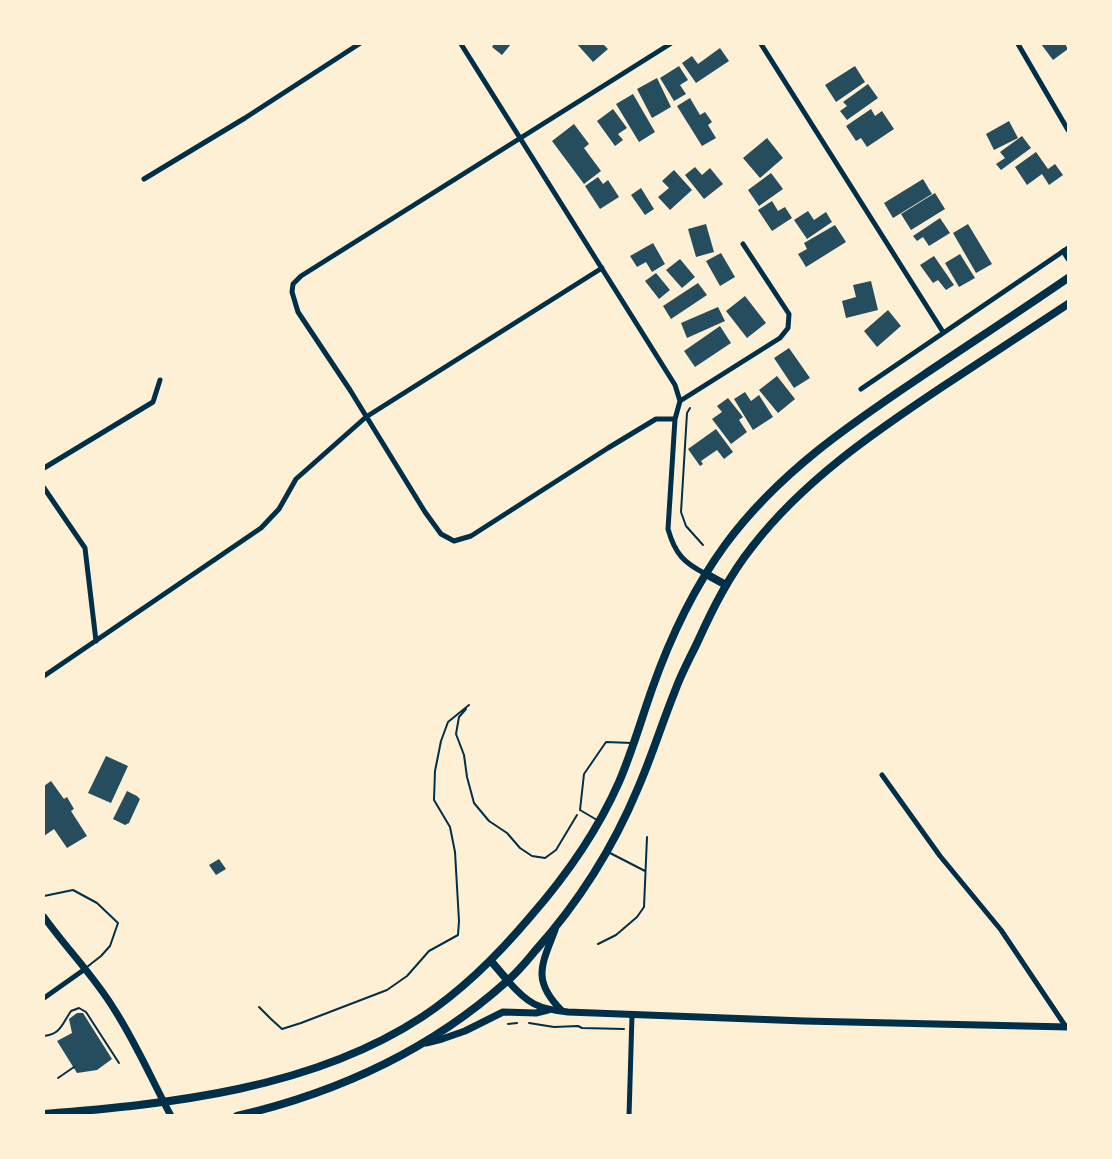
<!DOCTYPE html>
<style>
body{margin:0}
#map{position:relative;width:1112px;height:1159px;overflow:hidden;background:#fdf0d5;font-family:Arial,sans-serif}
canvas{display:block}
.frame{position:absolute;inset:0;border:45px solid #fdf0d5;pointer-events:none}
</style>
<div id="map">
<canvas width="1112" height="1159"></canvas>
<div class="frame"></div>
</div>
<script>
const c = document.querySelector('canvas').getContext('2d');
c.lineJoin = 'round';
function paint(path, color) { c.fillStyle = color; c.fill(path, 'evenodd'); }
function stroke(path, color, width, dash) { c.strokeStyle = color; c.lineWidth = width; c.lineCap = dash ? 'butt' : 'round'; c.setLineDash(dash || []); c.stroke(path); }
paint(new Path2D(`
 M494 44H511L502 55 492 47Z
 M577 44H603L608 49 593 62Z
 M1041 44H1065L1068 49 1053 60Z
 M720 48 729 61 696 83 682 63 692 56 698 64Z
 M679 66 688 80 680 85 686 94 674 101 660 78Z
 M855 66 865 82 836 102 825 85Z
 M657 78 671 107 652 118 637 89Z
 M868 84 878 98 847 120 840 111 847 106 843 102Z
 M633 94 655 132 639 142 616 104Z
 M690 98 700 115 705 112 712 122 708 125 716 138 702 146 677 106Z
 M613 109 627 128 618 134 623 140 615 146 597 121Z
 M871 109 875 116 882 111 894 129 867 147 861 138 856 141 846 126Z
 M1009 121 1018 138 994 150 986 134Z
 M574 124 589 144 584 148 601 171 584 184 552 141Z
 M1022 136 1031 148 1001 170 996 164 1005 158 1000 152Z
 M767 138 783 158 760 178 743 158Z
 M1036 152 1048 169 1055 164 1063 175 1049 185 1042 174 1027 185 1015 167Z
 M695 167 702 175 710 168 723 184 704 199 685 175Z
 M674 170 692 190 670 210 658 197 669 188 662 181Z
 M771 173 783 189 759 206 748 190Z
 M598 177 603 184 608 180 619 197 600 209 585 186Z
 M923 179 932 194 893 218 884 203Z
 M641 188 654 209 645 215 631 195Z
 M935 193 945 209 911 230 901 214Z
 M772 201 778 211 785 207 792 218 772 231 758 210Z
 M808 211 814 220 826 212 832 222 807 239 794 220Z
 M940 218 950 233 929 246 923 237 917 241 913 236Z
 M706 224 714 252 696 257 688 229Z
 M968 224 992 264 976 273 953 233Z
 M835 225 846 242 806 267 798 254 807 249 804 243Z
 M653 243 665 264 652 272 646 262 637 267 630 256Z
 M721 253 735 277 720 286 706 261Z
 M960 254 975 278 959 287 945 263Z
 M934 256 954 285 946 290 938 280 933 283 920 265Z
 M680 259 695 277 682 288 666 270Z
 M656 273 670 290 659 299 645 281Z
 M871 281 878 310 846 318 842 301 856 297 853 285Z
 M698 283 707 295 671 319 663 306Z
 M745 296 766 323 747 338 726 311Z
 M718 307 725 321 687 338 681 323Z
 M888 310 901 326 877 347 864 331Z
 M720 326 731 343 695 367 684 351Z
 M789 348 810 378 794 388 774 358Z
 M777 376 795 399 778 413 759 390Z
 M745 392 751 401 759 395 773 417 753 430 734 399Z
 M728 398 743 417 739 420 747 432 731 444 712 419 722 412 717 406Z
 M716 429 733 452 724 459 717 450 701 461 703 464 700 466 688 449Z
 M106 756 128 766 111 803 88 793Z
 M51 781 64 799 67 797 74 809 71 811 87 836 67 848 54 829 44 836V786Z
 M127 791 137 796 140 799 129 823 125 825 113 819Z
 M219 859 226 869 216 875 209 865Z
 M77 1013H83L112 1059 97 1070 77 1073 57 1041 72 1033 69 1019Z`), '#264d5e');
stroke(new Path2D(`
 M690 408 687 413 681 512 686 526 703 545
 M466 709 459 717 456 734 464 755 467 777 474 803 489 821 507 833 520 848 532 856 545 858 556 850 577 815
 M259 1007 271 1019 282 1029 301 1023 387 990 407 976 429 951 458 935 459 921 455 852 450 827 434 800 435 771 441 741 448 722 469 705
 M529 1023 554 1027 578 1026 582 1028 624 1029
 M508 1024 517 1023
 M58 1078 74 1067`), '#003049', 2);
stroke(new Path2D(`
 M597 820 580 810 584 774 606 742 632 743
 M610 853 645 871
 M44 896 73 890 97 903 118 923 110 946 101 956 87 967
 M598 944 616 935 637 917 644 907 647 837
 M44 1036C61 1034 62 1024 71 1011L79 1008 86 1012 119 1063`), '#003049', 2);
stroke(new Path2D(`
 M461 44 675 385 680 401 675 419 668 529C675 554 684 563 706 574
 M670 44 301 276 293 284 292 292 298 312 350 390 425 512 441 534 454 541 471 536 608 448 656 419H675
 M761 44 943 332
 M1018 44 1068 130
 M144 179 245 118 359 44
 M1063 251 1068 259
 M861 389 1068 248
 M680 401 780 338 788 328 789 314 743 244
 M44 468 153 402 160 380
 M44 488 85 548 96 641
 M44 676 261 528 279 509 296 479 366 417 602 268
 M882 775 940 856 1001 930 1066 1027
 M44 998 85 969
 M629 1116 632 1015`), '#003049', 5);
stroke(new Path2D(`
 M44 917C66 948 94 976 114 1009 136 1043 152 1080 171 1116
 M555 930C541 966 532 981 562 1011
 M508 981C528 1004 538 1009 568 1012L804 1021 1068 1027
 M426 1043 442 1039 465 1031 503 1012 536 1013 548 1010`), '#003049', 7);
stroke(new Path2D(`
 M706 574 726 585
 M491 961 508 981
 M44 1114C171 1104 312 1089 422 1017 463 990 498 955 530 917 566 876 597 832 619 782 632 752 641 720 652 689 670 638 693 589 725 545 778 473 849 425 922 376 971 343 1020 311 1068 278
 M237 1116C336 1093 430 1050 506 982 517 973 526 962 535 951 579 902 613 848 638 788 652 756 662 723 675 691 681 674 690 658 698 641 713 608 729 576 752 547 803 481 873 433 942 387 984 359 1026 332 1068 304`), '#003049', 8);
</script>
